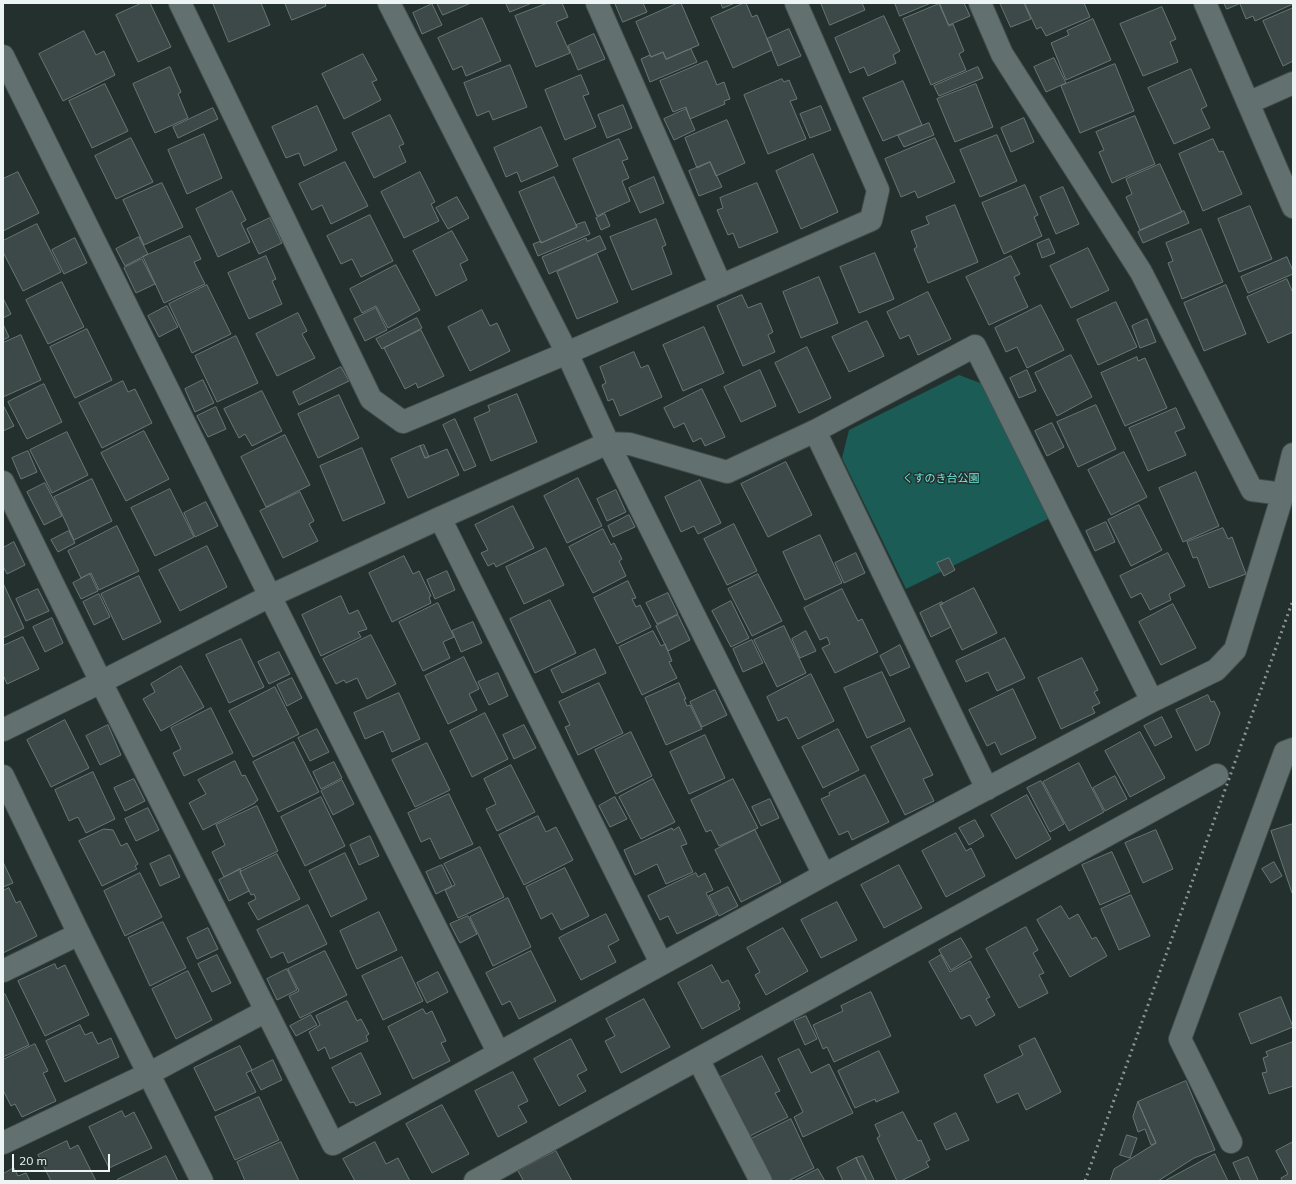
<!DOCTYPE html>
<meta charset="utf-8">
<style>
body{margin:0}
#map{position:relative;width:1296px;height:1184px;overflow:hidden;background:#23302e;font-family:Mulish,sans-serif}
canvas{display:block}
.frame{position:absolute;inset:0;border:4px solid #edf5f4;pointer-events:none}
.scale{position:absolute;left:12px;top:1154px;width:98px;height:18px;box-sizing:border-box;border:2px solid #edf5f4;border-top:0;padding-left:5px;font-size:12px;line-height:14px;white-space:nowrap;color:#edf5f4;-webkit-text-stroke:3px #23302e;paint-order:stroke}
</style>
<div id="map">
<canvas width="1296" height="1184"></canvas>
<div class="frame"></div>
<div class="scale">20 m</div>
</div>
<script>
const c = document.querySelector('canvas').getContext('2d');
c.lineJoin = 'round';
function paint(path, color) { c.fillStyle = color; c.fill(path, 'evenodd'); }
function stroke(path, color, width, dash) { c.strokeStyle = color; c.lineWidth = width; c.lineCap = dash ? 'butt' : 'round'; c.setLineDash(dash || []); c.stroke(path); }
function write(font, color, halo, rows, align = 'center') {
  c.font = font + ' Mulish,"Noto Sans JP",sans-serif'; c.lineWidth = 3; c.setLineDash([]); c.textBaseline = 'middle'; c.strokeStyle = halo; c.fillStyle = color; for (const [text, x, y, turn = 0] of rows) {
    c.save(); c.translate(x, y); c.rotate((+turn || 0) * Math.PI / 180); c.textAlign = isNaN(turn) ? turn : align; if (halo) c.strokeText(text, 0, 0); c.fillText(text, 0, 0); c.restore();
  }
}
paint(new Path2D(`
 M959 375 983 384 1050 518 906 589 842 458 849 430Z`), '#1b5c56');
const building = new Path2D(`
 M142 3H150L171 47 138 62 116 15Z
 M213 3H261L270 25 229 42Z
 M285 3H325L326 6 292 20Z
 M437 3H471L443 15Z
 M506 3H532L510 12Z
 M548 3H562L568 17 556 22 570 53 536 67 515 16Z
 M615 3H643L647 12 623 22Z
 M678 3H681L699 45 666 59 663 52 651 57 636 22Z
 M721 3H735L723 8Z
 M744 3H746L752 17 757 15 772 50 733 68 711 18Z
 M821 3H862L865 10 830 25Z
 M895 3H931L900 16Z
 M940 3H964L970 16 949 25Z
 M1000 3H1024L1031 19 1011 27Z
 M1025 3H1084L1090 17 1046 36 1041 27 1037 29Z
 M1224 3H1241L1227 9Z
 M1243 3H1293V4L1255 21 1253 16 1246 19 1240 4Z
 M432 4 442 25 422 34 413 13Z
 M939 4 949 26 953 24 964 51 959 54 966 70 931 85 903 19Z
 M1162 7 1176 39 1170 42 1178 62 1143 76 1120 24Z
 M1293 8V61L1283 66 1263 21Z
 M884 16 900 51 893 55 896 63 868 76 864 67 850 73 835 38Z
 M482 18 501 61 466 76 462 66 453 70 438 38Z
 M1093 19 1111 60 1066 80 1051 43 1069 35 1067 31Z
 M789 29 801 56 778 66 767 39Z
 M84 31 96 55 104 51 115 75 63 101 39 54Z
 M594 34 605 59 578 70 568 46Z
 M691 49 697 62 650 82 641 59 650 55 651 57 663 52 666 59Z
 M363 54 377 80 372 82 381 100 344 119 322 74Z
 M1054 58 1066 83 1046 92 1034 67Z
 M707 61 717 85 724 82 730 99 724 101 725 104 690 119 686 107 673 112 660 81Z
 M1115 64 1134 111 1080 133 1061 86Z
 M510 65 527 107 493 120 489 111 477 116 464 83Z
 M170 67 181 92 178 94 188 118 155 133 133 84Z
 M978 67 983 78 939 96 934 86Z
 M1191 69 1207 106 1201 109 1210 128 1174 144 1148 88Z
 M581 75 589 94 583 96 596 127 565 140 545 90Z
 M782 79 784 82 789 80 797 99 790 101 806 139 768 154 744 95Z
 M903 81 922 125 883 141 863 98Z
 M105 84 128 131 92 148 69 101Z
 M976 84 993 127 955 142 937 99Z
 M623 105 632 128 607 138 598 115Z
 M317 106 337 150 304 166 299 153 286 158 272 127Z
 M821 106 831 130 810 138 800 114Z
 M213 108 218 119 178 138 173 127Z
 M686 109 695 130 674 140 664 119Z
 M390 115 404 144 399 146 406 162 374 178 352 133Z
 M1135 116 1155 164 1112 183 1099 152 1104 150 1096 132Z
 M1024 118 1034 142 1011 152 1001 128Z
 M727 120 745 163 716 176 710 162 697 168 685 138Z
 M929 123 934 135 904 147 898 136Z
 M541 127 558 166 521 182 517 172 506 177 494 148Z
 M204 134 222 178 187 194 168 150Z
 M997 135 1017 181 980 197 960 150Z
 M131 138 153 182 116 199 95 156Z
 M935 138 955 182 918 198 915 191 901 197 885 159Z
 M619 139 628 159 622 161 629 178 622 181 630 201 597 216 573 159Z
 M1213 139 1219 152 1223 151 1242 194 1203 211 1179 154Z
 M813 154 838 212 801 229 776 171Z
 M345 162 368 206 331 224 322 205 312 210 299 184Z
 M710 162 722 187 699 196 689 171Z
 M1160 164 1182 212 1140 230 1126 197 1132 194 1126 179Z
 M18 172 39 213 3 231V179Z
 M420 172 435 202 431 204 439 221 404 238 381 192Z
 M554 177 577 227 541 243 519 192Z
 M654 177 664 203 640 213 629 188Z
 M162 183 183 227 144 245 123 200Z
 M757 183 778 232 739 248 733 233 728 235 717 210 723 208 720 198Z
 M1025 185 1038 215 1034 217 1042 236 1004 254 982 203Z
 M1063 187 1079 224 1056 234 1040 197Z
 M232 191 246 220 241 223 250 242 218 257 196 209Z
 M457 197 469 218 448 229 436 208Z
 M955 205 978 262 928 283 914 249 917 247 911 231 929 224 926 217Z
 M1250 206 1272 259 1239 272 1218 219Z
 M1184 211 1189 223 1143 243 1138 232Z
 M605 214 610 226 601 230 596 218Z
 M370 215 393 261 361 277 352 259 341 264 327 236Z
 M270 218 282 243 259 254 247 229Z
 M656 219 666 245 662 247 672 274 632 290 610 237Z
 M585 222 590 234 538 256 533 244 541 241V243L577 227 576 225Z
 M37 224 61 272 23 291 3 252V241Z
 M1201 229 1223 282 1182 299 1168 263 1173 261 1166 243Z
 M452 231 468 260 460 264 467 280 436 296 413 251Z
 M190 236 201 259 194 262 205 284 164 303 143 257Z
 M600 236 606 249 549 274 542 257 586 238 587 241Z
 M139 237 148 254 125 266 116 249Z
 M75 238 87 263 64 274 52 250Z
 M1049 239 1055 253 1042 258 1037 244Z
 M1088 248 1109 290 1071 308 1050 266Z
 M875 253 894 299 859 313 840 267Z
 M597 254 618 302 577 319 557 272Z
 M266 256 276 279 272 281 282 304 249 319 228 273Z
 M1011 256 1020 274 1014 277 1028 307 989 325 966 277Z
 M1287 257 1293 271V274L1248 293 1241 277Z
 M142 259 155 284 136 293 124 268Z
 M396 265 420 310 388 328 376 306 362 313 350 289Z
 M819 277 838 323 801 338 783 292Z
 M1287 279 1293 293V332L1268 343 1247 297Z
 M62 282 84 327 48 344 26 300Z
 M207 285 231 334 192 353 169 304Z
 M1226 285 1246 334 1204 351 1184 303Z
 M928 292 951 339 918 355 909 335 900 339 887 312Z
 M742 295 748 308 761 303 773 332 768 335 775 352 743 366 717 306Z
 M3 298 11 314 3 318Z
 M1116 302 1137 347 1098 365 1077 320Z
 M1041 305 1064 350 1027 368 1017 347 1006 352 995 328Z
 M167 306 178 327 159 337 148 316Z
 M376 308 387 330 365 341 354 319Z
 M482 310 490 326 497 323 510 351 470 371 448 327Z
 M298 313 307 331 302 334 315 358 277 376 256 334Z
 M417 318 422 328 382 349 376 339Z
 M1147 319 1156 342 1140 348 1132 326Z
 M867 321 884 356 849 372 832 337Z
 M3 324 9 337 3 340Z
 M704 327 724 373 683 391 663 345Z
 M87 329 112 380 75 398 50 347Z
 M421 330 444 376 418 388 416 383 405 389 384 348Z
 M21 335 41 380 3 397V343Z
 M236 336 258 383 217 402 195 356Z
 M807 347 831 398 799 413 775 363Z
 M634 352 641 368 648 365 662 397 620 416 613 399 608 401 602 385 606 383 600 367Z
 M1071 355 1092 397 1057 416 1035 373Z
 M1137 357 1138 361 1145 358 1167 408 1125 426 1101 373Z
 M341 367 349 381 299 405 293 392Z
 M760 370 776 406 741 422 724 387Z
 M1027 370 1036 391 1019 398 1010 378Z
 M203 380 214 403 195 412 185 389Z
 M123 381 128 392 135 389 152 423 102 448 79 403Z
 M44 384 62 422 27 439 8 402Z
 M702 389 725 437 705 446 701 438 693 442 684 423 674 428 664 408Z
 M262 391 282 431 252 446 245 434 239 438 224 409Z
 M517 394 537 442 491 461 474 418 490 411 488 406Z
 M339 395 359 438 318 458 298 414Z
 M3 405 14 426 3 431Z
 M1096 405 1116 449 1078 467 1057 422Z
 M216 407 226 429 208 437 197 416Z
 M1176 408 1185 428 1175 432 1186 455 1148 471 1129 428Z
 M455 419 476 466 464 471 443 425Z
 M1052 423 1064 447 1047 456 1035 431Z
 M144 431 169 479 126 501 101 453Z
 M67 432 88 475 52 493 30 450Z
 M285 435 310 485 266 507 241 457Z
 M424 445 429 457 425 458 420 446Z
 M420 446 425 458 447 449 459 475 408 498 391 459Z
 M362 448 385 503 343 521 320 466Z
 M28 451 37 472 21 479 12 458Z
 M1124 452 1147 497 1111 515 1088 470Z
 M786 462 812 515 768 537 741 484Z
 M1196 472 1219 526 1183 542 1159 488Z
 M578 478 602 526 567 543 544 496Z
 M92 479 112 521 74 540 54 497Z
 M700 480 721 523 698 534 694 526 681 532 665 497Z
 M45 483 62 516 44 525 27 492Z
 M170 489 194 537 155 556 131 508Z
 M616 490 626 512 607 521 597 499Z
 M300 492 314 521 309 524 318 541 283 558 260 511Z
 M206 502 218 526 195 537 184 513Z
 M1139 505 1162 550 1131 566 1108 520Z
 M513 506 534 548 496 567 494 563 488 566 481 553 488 550 475 525Z
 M629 515 635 527 613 537 608 526Z
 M1106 522 1115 542 1095 551 1086 531Z
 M734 524 757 571 727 585 704 539Z
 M117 526 139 571 99 590 91 573 81 578 68 551Z
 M1223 528 1228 539 1232 537 1246 574 1209 588 1197 557 1193 558 1187 542Z
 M603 529 611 545 614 543 622 559 619 561 626 576 593 593 569 547Z
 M69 531 75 543 58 552 51 540Z
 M820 535 842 583 805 600 783 552Z
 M14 542 25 565 7 574 3 566V548Z
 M207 546 227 587 180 611 159 570Z
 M546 548 564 585 524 604 506 567Z
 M856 553 865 573 844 583 835 563Z
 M1168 553 1185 586 1169 594 1171 600 1150 610 1141 593 1131 598 1120 576Z
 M404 556 413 574 419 571 431 596 429 597 431 603 392 622 369 573Z
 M949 558 955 570 944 576 937 563Z
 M447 571 455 590 435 599 427 580Z
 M90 574 98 591 81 599 73 583Z
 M758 574 782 621 752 636 728 589Z
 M139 576 161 622 123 640 101 594Z
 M628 581 636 598 632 599 636 607 640 605 651 627 617 644 594 598Z
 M3 583 24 628 3 638Z
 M974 588 997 633 962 650 940 605Z
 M38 589 49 611 26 621 16 599Z
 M842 589 858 621 862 619 878 652 835 673 822 648 830 644 827 637 820 640 804 608Z
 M668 593 678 614 657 624 646 603Z
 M99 594 110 617 94 625 83 602Z
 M341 596 349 614 358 610 367 629 358 632 361 637 321 656 302 615Z
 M550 600 576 653 535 673 510 619Z
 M731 601 749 638 731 647 712 611Z
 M942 602 943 604 940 605 951 627 931 637 920 613Z
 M438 603 454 637 443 642 450 658 423 671 399 622Z
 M1173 604 1196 648 1161 665 1139 622Z
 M678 615 690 640 668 651 656 626Z
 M52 618 63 643 45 652 33 627Z
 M473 622 482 643 461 652 452 631Z
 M784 626 806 673 777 687 754 640Z
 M653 631 661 646 665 644 672 661 669 662 677 678 642 695 619 647Z
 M806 631 816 651 800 658 792 639Z
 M371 635 396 684 367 699 357 678 346 683 344 680 336 684 323 659Z
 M23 637 39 669 7 684 3 675V646Z
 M1005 638 1025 678 997 691 988 672 966 682 956 661Z
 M241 639 264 687 229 703 206 655Z
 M752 640 763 663 743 672 733 649Z
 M900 645 910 667 890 676 880 656Z
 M595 649 606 673 562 693 551 670Z
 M279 652 290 674 269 684 258 662Z
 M464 657 479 689 469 694 477 710 448 724 425 676Z
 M1082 658 1098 690 1094 692 1100 703 1092 707 1095 713 1061 729 1038 678Z
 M181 666 204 707 161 731 143 699 155 692 151 684Z
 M882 672 905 721 867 738 844 688Z
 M498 673 508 696 489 705 478 682Z
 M811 674 834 721 798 739 787 717 778 721 767 697Z
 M292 678 302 698 287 706 277 685Z
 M599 683 623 733 578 755 565 727 570 725 559 702Z
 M679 683 686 699H684L687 706 690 705 702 729 666 745 645 698Z
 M275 687 299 734 253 757 229 711Z
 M1013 689 1036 738 1001 755 995 742 987 746 969 710Z
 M715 690 727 715 702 727 690 702Z
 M399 693 420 739 392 752 383 731 365 739 354 713Z
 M1208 695 1211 702 1214 701 1220 713 1209 744 1196 751 1176 710Z
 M211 708 233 753 184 776 173 753 181 749 171 728Z
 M485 713 508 759 472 777 450 731Z
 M1162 717 1172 737 1155 746 1144 726Z
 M65 720 89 768 51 787 27 740Z
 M108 725 121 755 100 765 86 736Z
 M524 725 536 748 514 759 503 735Z
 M910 728 933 775 923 779 934 801 905 815 871 747Z
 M317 729 329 752 310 761 298 738Z
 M838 729 859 770 823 788 802 747Z
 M631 732 652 776 616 794 595 750Z
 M1140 732 1165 778 1130 797 1105 751Z
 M705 735 725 778 689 794 670 752Z
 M294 742 319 792 278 812 253 762Z
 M427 743 450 790 415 807 392 760Z
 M235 761 242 776 245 775 258 800 255 802V803L203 830 189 803 206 794 198 780Z
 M334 762 342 778 321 789 313 772Z
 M1079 763 1104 812 1069 831 1043 782Z
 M511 765 535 812 497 831 486 809 496 804 484 779Z
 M93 772 115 819 86 833 78 817 69 821 55 790Z
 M865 775 889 822 852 840 848 831 839 835 821 799 830 795 829 793Z
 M1115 776 1127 799 1105 811 1093 788Z
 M134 779 145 801 125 811 114 788Z
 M653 779 675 822 641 839 619 797Z
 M733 779 758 828 719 846 711 830 706 832 691 800Z
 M342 780 354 804 333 815 321 791Z
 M1041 781 1064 824 1050 832 1027 788Z
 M449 794 473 844 440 859 430 838 421 842 408 813Z
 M1027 795 1051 839 1016 859 991 815Z
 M321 797 345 846 305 866 281 817Z
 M615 797 627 819 610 827 599 806Z
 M770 799 779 818 761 826 752 807Z
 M257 806 278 851 224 877 212 852 225 845 216 825Z
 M148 808 159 830 136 841 125 819Z
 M538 816 546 832 556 827 573 860 524 885 499 835Z
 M975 820 984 836 969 845 959 828Z
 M1293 824V893H1292L1271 831Z
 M679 827 687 844 681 846 693 872 666 884 657 864 635 875 624 850 672 828 673 830Z
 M104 829 113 830 121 846 127 843 138 864 135 866 137 869 102 886 79 841Z
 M755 830 781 882 741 902 715 850Z
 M1156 830 1173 869 1143 883 1125 843Z
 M956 833 966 851 971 848 985 876 946 897 922 851Z
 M370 836 379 856 359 865 350 845Z
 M480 847 504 897 458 918 445 890 455 885 444 864Z
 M1112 852 1130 892 1100 905 1082 865Z
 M345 853 367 899 331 917 309 871Z
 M277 854 300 899 258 920 248 903 256 899 254 894 251 895 240 872Z
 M170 855 180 877 160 886 150 864Z
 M3 862 13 883 3 887Z
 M1274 862 1282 876 1271 883 1262 869Z
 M442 865 452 886 436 894 426 872Z
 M899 865 922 908 884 928 861 885Z
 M565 868 589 916 561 930 552 913 541 919 526 887Z
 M240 869 241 872H240L249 891 229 901 219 880Z
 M140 873 162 917 125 936 104 891Z
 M696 873 698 877 705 873 713 890 706 893 717 915 677 934 668 916 660 920 648 896Z
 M728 887 738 906 719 916 709 896Z
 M9 888 16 903 20 901 37 936 3 953V891Z
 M1131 895 1150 936 1119 950 1101 909Z
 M508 898 531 947 493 966 470 917Z
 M837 902 857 940 821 958 801 920Z
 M308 905 327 944 288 963 283 952 271 958 257 930Z
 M1061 906 1069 919 1078 914 1092 939 1096 937 1107 956 1070 977 1037 920Z
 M379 912 397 950 357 969 340 931Z
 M606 914 619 940 608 946 616 962 581 980 559 938Z
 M468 916 477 934 460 943 450 924Z
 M163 922 186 968 150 986 128 938Z
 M1026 927 1038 950 1033 953 1044 973 1039 975 1048 993 1019 1008 986 949Z
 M208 928 218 949 197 959 187 938Z
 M783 928 808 971 766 995 755 975 760 972 747 948Z
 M961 938 972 957 951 970 939 950Z
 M325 951 347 995 300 1018 289 996 299 991 288 969Z
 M531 951 556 1001 519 1019 510 1001 502 1005 486 973Z
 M217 955 231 983 212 992 198 964Z
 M941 955 950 972 970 961 990 997 986 999 995 1015 976 1026 970 1015 961 1019 929 962Z
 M402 957 423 1001 383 1020 362 976Z
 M55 964 57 969 65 965 89 1015 45 1036 18 981Z
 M712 965 722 983 728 980 740 1003 738 1005 740 1009 702 1029 678 983Z
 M287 969 297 990 277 1000 267 979Z
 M188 971 212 1020 176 1039 152 989Z
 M438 972 448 992 427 1003 417 983Z
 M871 992 891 1036 834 1062 827 1047 823 1049 813 1025 843 1011 841 1006Z
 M5 994 29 1045 3 1057V995Z
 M1281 997 1293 1027 1251 1044 1239 1014Z
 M644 999 670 1047 621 1073 605 1041 615 1036 606 1019Z
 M347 1001 357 1021 361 1019 369 1034 366 1036 368 1041 330 1059 325 1047 318 1051 309 1032 320 1025 316 1016Z
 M423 1009 426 1014 432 1011 446 1041 441 1043 450 1061 413 1079 388 1027Z
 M311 1015 317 1025 296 1036 290 1026Z
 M806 1016 817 1039 805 1045 794 1021Z
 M80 1025 85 1035 92 1032 98 1044 111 1038 119 1057 65 1082 46 1041Z
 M1035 1038 1061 1092 1026 1110 1018 1093 997 1103 984 1075 1023 1055 1019 1046Z
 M571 1039 587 1070 577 1075 586 1091 559 1106 534 1059Z
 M1293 1042V1086L1269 1094 1262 1073 1267 1072 1263 1058 1268 1056 1266 1052Z
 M35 1044 48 1071 43 1073 56 1101 22 1117 15 1104 11 1106 3 1090V1060Z
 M240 1046 252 1070 246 1073 256 1092 215 1111 194 1068Z
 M799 1049 811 1073 829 1064 853 1113 803 1137 794 1117 803 1112 778 1059Z
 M879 1051 899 1092 876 1102 875 1099 855 1108 838 1071Z
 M361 1053 381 1094 356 1106 354 1102 350 1103 332 1068Z
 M762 1056 780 1091 775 1093 788 1117 748 1137 719 1078Z
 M273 1060 282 1080 261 1090 251 1071Z
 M513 1072 528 1101 518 1106 527 1122 498 1137 475 1091Z
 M1186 1081 1215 1150 1194 1158 1158 1181H1110L1114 1169 1156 1143 1138 1102Z
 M259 1097 279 1140 235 1160 215 1117Z
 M1138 1102 1156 1143 1151 1145 1145 1129 1138 1132 1133 1117Z
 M442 1105 469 1154 432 1173 406 1124Z
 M122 1111 125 1117 134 1112 152 1148 109 1168 89 1127Z
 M903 1112 918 1141 921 1140 930 1160 926 1162 929 1167 901 1181H897L877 1138 880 1136 875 1125Z
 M956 1113 969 1140 946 1150 934 1124Z
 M791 1119 814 1168 788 1181H771L751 1139Z
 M1127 1135 1137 1138 1130 1158 1120 1155Z
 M67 1141 70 1149 78 1145 96 1181H51L38 1155Z
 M281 1142 299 1181H245L237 1162Z
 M375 1142 386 1164 398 1158 410 1181H355L343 1159Z
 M1293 1142V1181H1282L1281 1178 1288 1174 1276 1151Z
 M556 1151 572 1181H520L523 1180 518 1171Z
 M1215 1154 1228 1181H1165Z
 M166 1156 178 1181H117V1180Z
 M863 1156 874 1180 872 1181H867L856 1158Z
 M1248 1157 1258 1180 1255 1181H1241L1233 1163Z
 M856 1158 867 1181H843L837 1168Z
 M14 1168 18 1176 26 1173 30 1181H3V1174Z
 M818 1169 825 1181H794Z`);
paint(building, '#3c4948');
stroke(building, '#687775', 1);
const street = new Path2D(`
 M180 3 371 399 403 422 567 353 871 220 878 190 796 3
 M389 3 567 353 608 443 824 875
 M597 3 721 286
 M980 3 1002 54 1141 272 1252 490 1283 494
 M1205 3 1293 207
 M3 56 270 596 498 1052
 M1248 103 1293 83
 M815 431 987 789
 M3 482 101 682 333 1144 824 875 1152 701 1216 670 1235 650 1283 494 1293 454
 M440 518 661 963
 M3 730 101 682 270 596 440 518 608 443 630 444 727 472 815 431 975 346 1152 701
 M3 971 79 934
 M698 1059 761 1181
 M1231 1142 1180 1039 1285 752 1293 749
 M3 1143 150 1073 266 1011
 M475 1181 1217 775`);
const secondary = new Path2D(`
 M3 776 79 934 202 1181`);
stroke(street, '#424d4b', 24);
stroke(secondary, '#424d4b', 24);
stroke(street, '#62716f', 22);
stroke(secondary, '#62716f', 22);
stroke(new Path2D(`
 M1085 1181 1293 600`), '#899492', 3, [2, 4]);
write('11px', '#6ee9dc', '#23302e', [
 ["くすのき台公園",941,479]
]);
</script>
